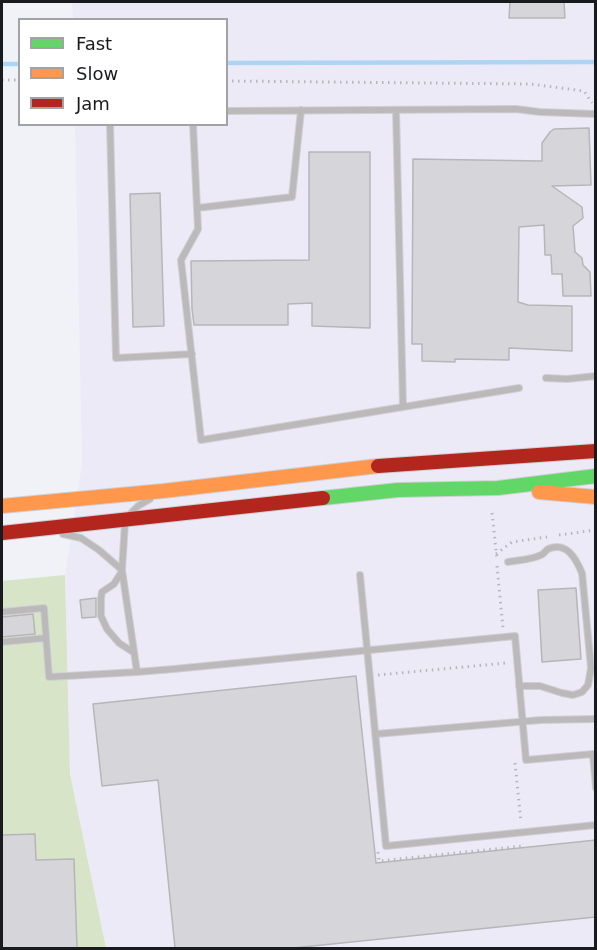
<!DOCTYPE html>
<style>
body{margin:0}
#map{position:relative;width:597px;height:950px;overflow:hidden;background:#f1f2f7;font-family:"DejaVu Sans",sans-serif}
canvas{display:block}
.frame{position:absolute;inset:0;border:3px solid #191a1d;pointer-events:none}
.legend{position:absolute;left:18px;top:18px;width:210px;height:108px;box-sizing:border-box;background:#fff;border:2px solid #a3a3a5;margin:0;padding:8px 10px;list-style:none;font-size:18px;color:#191a1d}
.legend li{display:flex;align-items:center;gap:12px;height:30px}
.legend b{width:30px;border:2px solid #a3a3a5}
</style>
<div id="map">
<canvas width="597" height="950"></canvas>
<div class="frame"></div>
<ul class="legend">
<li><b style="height:8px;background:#63d668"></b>Fast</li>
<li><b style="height:8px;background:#ff974d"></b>Slow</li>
<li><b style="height:8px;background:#b3261e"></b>Jam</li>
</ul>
</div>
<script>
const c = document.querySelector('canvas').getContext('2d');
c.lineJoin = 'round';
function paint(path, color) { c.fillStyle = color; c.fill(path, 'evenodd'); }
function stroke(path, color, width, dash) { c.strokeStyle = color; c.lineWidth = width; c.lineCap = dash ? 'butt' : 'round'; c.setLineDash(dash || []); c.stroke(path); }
paint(new Path2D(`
 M72 2H595V948H106L70 774 65 575 82 464 75 125 226 124V20L73 19Z`), '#edeaf8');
paint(new Path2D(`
 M65 575 70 774 106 948H2V581Z`), '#d7e4c8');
stroke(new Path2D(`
 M226 63 596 62
 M2 64H20`), '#aed4f4', 4.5);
const building = new Path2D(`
 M510 2H564L565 18H509Z
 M589 128 591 185 552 186 582 207 583 218 573 226 575 252 582 258 583 265 590 272 591 296H563L562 274H552L551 255H545L544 225 519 227 518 302 528 305 572 306V351L509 348V360L455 359V362L422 361V344H412L413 159 542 161V143L550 132 554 129Z
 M309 152H370V328L312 326V303L288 304V325H194L192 309 191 261 309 260Z
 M160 193 164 326 133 327 130 194Z
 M576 588 581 659 542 662 538 590Z
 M96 598V617L82 618 80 600Z
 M33 614 35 634 2 637V617Z
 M356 676 376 863 596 840V917L293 948H175L158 780 102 786 93 704Z
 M35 834 36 860 74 859 77 948H2V835Z`);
paint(building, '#d6d6da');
stroke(building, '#b6b6b9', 1.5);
const lane = new Path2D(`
 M396 110 403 407
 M226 111 516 109 540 112 596 114
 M110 124 116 358 192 354
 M193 124 198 229 181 260 201 440 519 388
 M197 208 292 197 301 110
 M546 378 567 379 596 376
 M131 513 138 506 150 499
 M125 523 122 570 137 672 174 669 515 636 526 760 593 754 596 788
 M63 534 81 538 99 550 122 570
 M508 562C518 560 531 560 541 555 544 554 545 551 548 549 567 541 576 559 582 573L591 668 588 685 582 692 573 695 562 693 540 686H519
 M122 571 114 584 102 592 101 598V616L107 629 119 643 133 652
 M360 575 386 846 596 825
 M2 612 44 608 49 677 137 672
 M2 642 46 638
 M376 734 541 720 596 719`);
const fast = new Path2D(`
 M323 498 398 490 498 488 596 476`);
const slow = new Path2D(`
 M539 492 596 497
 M2 506 163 491 378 466`);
const jam = new Path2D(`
 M378 466 596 451
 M2 533 323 498`);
stroke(lane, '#cfd0d3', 8);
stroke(fast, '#cfd0d3', 16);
stroke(slow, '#cfd0d3', 16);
stroke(jam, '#cfd0d3', 16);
stroke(new Path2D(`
 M2 80H20
 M226 81 530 84 584 91 592 103
 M492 513 497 559
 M559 535 596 530
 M496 554 512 542 547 537
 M497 566 503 628
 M378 675 506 663
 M515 763 521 822
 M378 852 379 861 523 846 522 844`), '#b7b7b8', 3, [1.5, 4.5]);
stroke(lane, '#bbb9ba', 6);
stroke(fast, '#63d668', 14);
stroke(slow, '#ff974d', 14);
stroke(jam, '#b3261e', 14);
</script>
